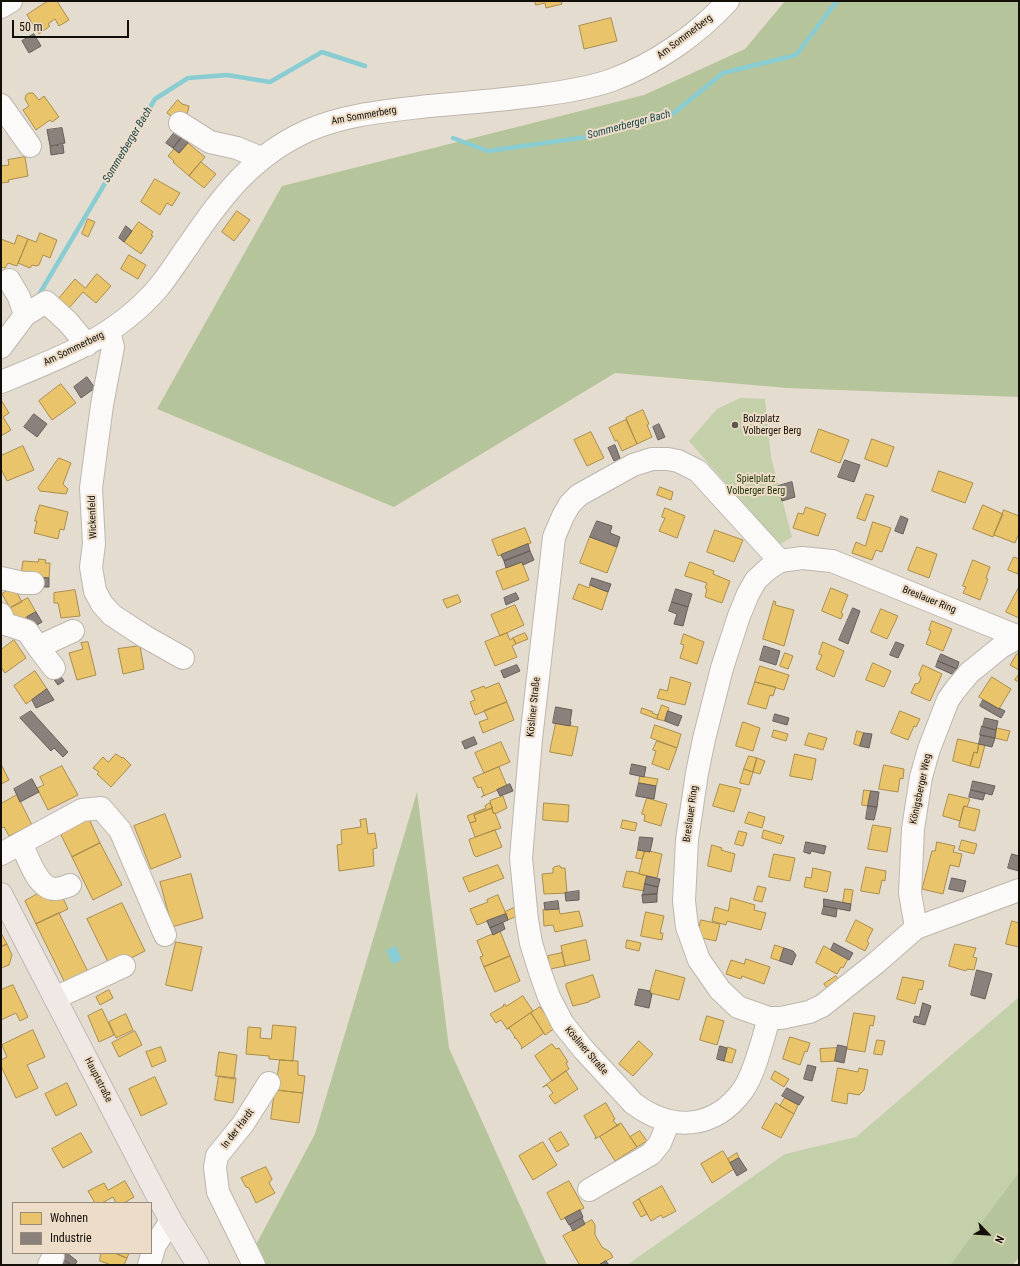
<!DOCTYPE html>
<meta charset="utf-8">
<style>
body{margin:0}
#map{position:relative;width:1020px;height:1266px;overflow:hidden;background:#e5dcd0;font-family:"Roboto Condensed",sans-serif}
canvas{display:block}
.frame{position:absolute;inset:0;border:2px solid #130e07;pointer-events:none}
.legend{position:absolute;left:12px;top:1202px;width:140px;height:52px;box-sizing:border-box;background:#edddc8;border:1px solid #968a7b;margin:0;padding:5px 7px;list-style:none;font-size:12px;color:#130e07}
.legend li{display:flex;align-items:center;gap:8px;height:20px}
.legend b{width:20px;border:1px solid #968a7b}
.north{position:absolute;left:968px;top:1214px;width:40px;height:40px;-webkit-text-stroke:3px #edddc8;paint-order:stroke;rotate:115deg;font-size:11px;font-weight:700;line-height:16px;text-align:center;color:#130e07}
.north::after{content:'';display:block;margin:auto;width:14px;height:18px;background:#130e07;clip-path:polygon(50% 0,100% 100%,50% 72%,0 100%)}
.scale{position:absolute;left:12px;top:20px;width:117px;height:18px;box-sizing:border-box;border:2px solid #130e07;border-top:0;padding-left:5px;font-size:12px;line-height:14px;white-space:nowrap;color:#130e07;-webkit-text-stroke:3px #edddc8;paint-order:stroke}
</style>
<div id="map">
<canvas width="1020" height="1266"></canvas>
<div class="frame"></div>
<ul class="legend">
<li><b style="height:11px;background:#e9c46a"></b>Wohnen</li>
<li><b style="height:11px;background:#8a817c"></b>Industrie</li>
</ul>
<div class="north">N</div>
<div class="scale">50 m</div>
</div>
<script>
const c = document.querySelector('canvas').getContext('2d');
c.lineJoin = 'round';
function paint(path, color) { c.fillStyle = color; c.fill(path, 'evenodd'); }
function stroke(path, color, width, dash) { c.strokeStyle = color; c.lineWidth = width; c.lineCap = dash ? 'butt' : 'round'; c.setLineDash(dash || []); c.stroke(path); }
function write(font, color, halo, rows, align = 'center') {
  c.font = font + ' "Roboto Condensed",sans-serif'; c.lineWidth = 4; c.setLineDash([]); c.textBaseline = 'middle'; c.strokeStyle = halo; c.fillStyle = color; for (const [text, x, y, turn = 0] of rows) {
    c.save(); c.translate(x, y); c.rotate((+turn || 0) * Math.PI / 180); c.textAlign = isNaN(turn) ? turn : align; if (halo) c.strokeText(text, 0, 0); c.fillText(text, 0, 0); c.restore();
  }
}
paint(new Path2D(`
 M740 398 765 399 771 457 792 537 779 545 689 441 717 409Z
 M1019 997V1172L950 1265H627L785 1154 856 1137Z`), '#c3d0aa');
paint(new Path2D(`
 M785 1H1019V397L787 388 615 373 394 507 157 409 282 186 644 95 745 49Z
 M417 792 449 1048 547 1265H261L253 1250 315 1134Z
 M1019 1172V1257L1013 1265H950Z`), '#b6c49b');
paint(new Path2D(`
 M396 946 402 960 392 964 386 950Z`), '#89cdd3');
const homes = new Path2D(`
 M48 1H57L69 20 59 26 55 19 48 24 50 26 39 34 27 15Z
 M535 1H561L562 4 546 8 545 3 536 5Z
 M611 18 617 41 584 49 579 26Z
 M29 93H33L39 100 44 96 59 117 52 122 50 120 36 130 23 110 29 106 25 99 26 95Z
 M178 100 182 104 189 106 187 115 176 120 167 113Z
 M188 143 205 157 189 176 173 162 174 161 168 156 174 149 179 153Z
 M25 157 28 176 8 180 9 182 1 183V165H2L3 166 9 165 8 160Z
 M201 162 216 174 204 188 189 176Z
 M155 179 180 193 172 206 167 203 160 215 141 202Z
 M237 211 250 220 234 241 222 232Z
 M88 219 95 222 88 237 82 234Z
 M139 222 153 232 151 235 153 236 141 254 124 242Z
 M40 233 57 240 50 258 43 255 39 265 36 266 32 265 30 268 18 263 28 239 36 242Z
 M18 235 28 239 17 266 8 263 5 268 1 267V239L14 244Z
 M129 255 146 265 138 279 121 269Z
 M97 274 111 286 96 303 83 292 69 308 58 299 75 279 85 288Z
 M61 384 76 403 52 420 39 401Z
 M1 400 9 413 3 417 11 430 1 436Z
 M643 410 649 424 647 425 652 437 637 444 626 418Z
 M626 420 637 444 622 451 617 440 615 441 609 428Z
 M819 429 849 440 840 463 811 452Z
 M591 432 604 458 587 466 574 440Z
 M872 439 894 447 887 467 865 459Z
 M23 446 34 470 7 481 1 469V456Z
 M59 458 71 463 63 484 68 489 66 494 40 491 38 488Z
 M939 471 973 483 965 503 932 491Z
 M660 487 673 492 671 500 657 495Z
 M866 494 874 496 865 521 857 518Z
 M40 505 68 512 64 530 60 529 58 539 34 533 37 521H35Z
 M983 505 1003 514 993 537 973 529Z
 M806 507 826 514 818 536 793 528 798 513 803 514Z
 M665 508 685 516 677 538 659 531 665 518 662 517Z
 M1004 510 1019 516V533L1015 543 994 535Z
 M873 522 891 528 882 552 876 550 872 560 852 553 856 542 865 546Z
 M525 528 531 543 498 556 492 540Z
 M715 530 743 540 734 562 707 552Z
 M590 537 617 547 607 573 580 563Z
 M917 547 937 554 929 578 908 570Z
 M1014 557 1019 559 1018 574 1008 570Z
 M39 559 46 560 45 563H50L49 578 21 575 23 561 38 562Z
 M973 560 990 567 986 578 988 579 980 600 963 593 966 587 963 586Z
 M522 562 529 580 503 590 496 572Z
 M690 562 714 571 713 574 730 581 722 603 705 597 707 589 705 588 707 583 685 576Z
 M579 584 589 588 590 585 608 592 602 610 573 599Z
 M14 587 22 602 10 608 2 594Z
 M1019 587V618L1006 612Z
 M831 588 848 595 841 613 843 614 841 619 822 611Z
 M75 590 80 616 61 618 58 603H54V593Z
 M458 595 461 602 447 608 443 600Z
 M28 598 36 612 18 622 10 608Z
 M774 601 776 602 775 605 794 610 784 646 763 639Z
 M515 605 524 625 500 636 491 615Z
 M881 609 898 616 887 639 871 632Z
 M932 621 952 629 943 651 926 644 931 631 929 630Z
 M507 633 510 640 513 638 516 644 512 646 517 657 495 666 485 642Z
 M525 633 528 639 516 644 513 638Z
 M684 634 704 642 697 664 680 658 684 645 681 644Z
 M14 640 26 658 5 673 1 667V650Z
 M88 642 96 675 77 680 69 653 83 649 81 643Z
 M823 642 844 651 834 677 816 669 822 655 819 654Z
 M140 646 144 669 123 674 118 649Z
 M785 653 793 656 788 669 780 666Z
 M1019 653V670L1010 665 1016 655Z
 M873 663 891 671 884 687 866 680Z
 M923 665 942 674 930 701 911 693 915 684 919 683 921 678 919 675Z
 M760 666 789 675 784 690 755 682Z
 M35 671 47 689 26 704 14 686Z
 M1019 674V682L1015 680Z
 M671 677 691 683 685 705 657 698 660 689 667 691Z
 M992 677 1011 689 999 709 979 697Z
 M755 682 776 687 773 696 770 695 766 709 748 704Z
 M499 683 507 702 475 715 470 702 475 700 471 691 484 686 485 688Z
 M507 702 514 720 483 733 479 722 488 719 484 711Z
 M662 705 669 708 665 721 657 719Z
 M642 708 653 712 652 713 658 715 657 719 641 713Z
 M900 711 920 719 916 727 914 726 908 740 891 733Z
 M743 722 760 728 753 751 736 746Z
 M556 723 578 727 572 756 550 752Z
 M655 725 681 734 677 748 651 738Z
 M997 728 1010 731 1007 741 995 738Z
 M774 730 788 734 786 741 772 737Z
 M857 731 864 733 860 746 854 744Z
 M809 733 827 738 823 750 805 745Z
 M958 739 979 744 977 753 974 752 970 766 953 761Z
 M657 741 677 748 669 770 652 764 656 751 653 750Z
 M501 742 510 762 484 773 475 753Z
 M979 744 985 745 979 768 970 766 974 752 977 753Z
 M116 754 122 758 123 757 131 765 111 787 97 774 99 772 93 768 103 757 108 762Z
 M795 754 816 759 812 780 790 776Z
 M749 756 757 758 753 772 744 769Z
 M757 758 765 761 760 774 753 772Z
 M1 764 9 780 1 784Z
 M884 765 904 769 903 779 900 778 898 792 879 789Z
 M62 766 78 795 48 810 37 788 44 785 40 777Z
 M499 767 507 786 481 797 484 795 481 787 478 788 473 778Z
 M744 769 753 772 749 785 740 783Z
 M640 776 658 779 656 786 639 783Z
 M720 784 741 789 734 812 713 806Z
 M864 790 871 791 868 806 862 805Z
 M949 794 970 799 967 807 964 806 960 821 943 816Z
 M17 795 32 825 9 836 4 827 1 828V804Z
 M503 796 507 808 495 814V813H493L490 801Z
 M647 798 667 804 661 826 644 821 645 815 642 814Z
 M490 803 493 808 474 815 476 821 470 823 467 816 486 808 485 806Z
 M544 803 569 805 568 822 543 820Z
 M964 806 980 810 975 831 959 827Z
 M492 808 493 813H495L501 828 475 837 470 823 476 821 474 815Z
 M749 812 765 817 762 828 745 823Z
 M165 814 181 857 151 869 134 826Z
 M89 819 100 843 72 857 60 833Z
 M366 819 368 834 375 833 377 848 373 849 374 866 339 871 337 845 342 844 341 830 361 827 360 820Z
 M623 820 637 823 635 831 621 828Z
 M873 825 891 828 887 852 868 849Z
 M495 830 502 847 476 857 474 855 469 840Z
 M764 830 784 836 781 844 762 838Z
 M739 831 747 833 743 846 735 844Z
 M962 840 977 844 974 854 959 850Z
 M937 842 955 846 953 852 962 854 959 867 950 865 943 894 922 889 932 851H935Z
 M100 843 122 885 93 900 72 857Z
 M712 845 722 848 721 850 735 854 731 872 708 866Z
 M638 850 645 851 642 859 636 858Z
 M645 850 662 854 657 878 639 874Z
 M774 854 795 858 790 881 769 877Z
 M498 865 504 878 469 892 463 878Z
 M560 866 561 868H565L567 893 544 894 542 874 553 873V868L554 867Z
 M866 867 886 871 885 881 882 880 879 894 861 891Z
 M813 868 831 872 827 892 804 887 806 877 811 878Z
 M627 871 631 872V871L647 876 644 891 623 887Z
 M191 874 203 918 172 927 160 882Z
 M758 886 766 888 762 902 754 900Z
 M845 889 853 890 851 904 843 903Z
 M45 890 51 901 62 896 68 909 36 924 25 901Z
 M498 895 506 914 477 925 470 909 488 902 487 900Z
 M731 898 755 905 754 910 766 913 761 930 727 921 726 925 712 921 715 907 728 911Z
 M122 903 145 951 111 968 87 919Z
 M516 907 517 916 508 920 505 912Z
 M559 909 560 914 579 911 583 926 555 932 553 925 544 926 543 910Z
 M646 912 664 916 660 933H663L662 940 641 936Z
 M59 913 89 974 66 985 36 924Z
 M701 920 720 924 716 941 697 937Z
 M856 920 873 929 867 941 869 943 865 951 846 941Z
 M1012 921 1019 923V947L1006 944Z
 M500 931 510 956 484 967 480 957 483 956 477 941Z
 M1 933 7 944 1 947Z
 M586 940 590 960 565 966 561 946Z
 M627 940 641 943 639 951 626 948Z
 M176 942 202 947 192 991 166 985Z
 M7 944 12 955 9 965 1 968V947Z
 M955 944 976 948 973 957 977 958 974 970 967 969 966 971 949 966Z
 M775 945 784 948 780 961 771 958Z
 M824 946 848 959 843 968 841 967 837 974 816 963Z
 M562 953 565 966 550 969 548 956Z
 M510 956 520 981 495 992 484 967Z
 M746 959 770 967 764 984 742 976 741 979 726 974 731 960 744 964Z
 M656 970 685 978 679 1000 650 993Z
 M593 975 600 997 589 1001V1002L573 1006 566 987V984Z
 M836 976 841 983 829 991 824 984Z
 M903 977 924 981 922 990 919 989 915 1004 897 999Z
 M13 985 28 1017 20 1021 16 1013 1 1020V990Z
 M109 990 113 998 100 1005 96 997Z
 M523 996 533 1011 507 1029 501 1020 496 1023 490 1014 504 1006 503 1005 505 1004 506 1006Z
 M540 1007 555 1028 545 1035 531 1013Z
 M102 1009 114 1035 99 1042 88 1016Z
 M531 1013 544 1033 521 1049 522 1047 516 1038H514L515 1037 509 1028 507 1029Z
 M854 1013 875 1016 873 1026 870 1025 865 1052 847 1049Z
 M126 1014 133 1030 116 1038 109 1022Z
 M707 1016 724 1021 717 1045 700 1040Z
 M273 1025 296 1027 293 1061 269 1059V1056L246 1054 248 1027 261 1028 260 1038 271 1039Z
 M33 1030 45 1057 27 1065 38 1088 16 1098 1 1066V1060L7 1057 2 1045Z
 M135 1031 142 1045 119 1057 112 1043Z
 M790 1037 810 1043 807 1052 805 1051 800 1065 783 1059Z
 M877 1040 885 1041 882 1055 874 1054Z
 M639 1041 653 1054 633 1076 619 1064Z
 M552 1044 556 1049 559 1048 568 1062 566 1063 569 1069 552 1081 535 1056Z
 M161 1047 166 1061 152 1067 146 1052Z
 M728 1047 736 1050 732 1063 724 1061Z
 M837 1048 835 1061 821 1062 820 1049Z
 M219 1052 237 1055 234 1079 216 1076Z
 M280 1060 298 1061V1075L305 1076 303 1093 276 1090Z
 M838 1068 858 1072 859 1068 868 1070 864 1090 859 1095 848 1093 847 1104 832 1101Z
 M566 1071 578 1089 555 1104 549 1096 553 1093 547 1085 543 1087Z
 M775 1071 789 1079 784 1087 771 1079Z
 M219 1076 236 1078 233 1103 215 1100Z
 M155 1077 167 1104 141 1116 129 1089Z
 M67 1083 77 1105 56 1116 45 1094Z
 M275 1090 303 1093 299 1123 271 1119Z
 M785 1098 798 1105 794 1114 780 1106Z
 M606 1103 615 1119 613 1120 617 1125 619 1124V1125L595 1139V1138L596 1137 584 1116Z
 M776 1103 794 1114 781 1138 762 1128Z
 M621 1123 637 1147 615 1161 600 1137Z
 M640 1131 647 1141 637 1147 630 1137Z
 M561 1132 569 1145 557 1152 549 1139Z
 M81 1133 92 1152 63 1168 52 1149Z
 M543 1142 557 1165 533 1180 519 1156Z
 M723 1151 734 1169 712 1183 701 1164Z
 M737 1153 739 1158 730 1163 728 1159Z
 M266 1167 272 1179 269 1183 275 1193 256 1203 249 1188 246 1187 241 1178Z
 M125 1181 134 1197 124 1203H116L113 1197 102 1203H95L88 1191 104 1183 108 1190Z
 M569 1181 584 1208 561 1220 547 1193Z
 M662 1186 676 1211 663 1218 661 1215 651 1221 639 1199Z
 M639 1199 647 1214 641 1217 633 1203Z
 M592 1220 595 1225V1235L602 1247 610 1252 613 1257 599 1265H584L579 1264 563 1236Z
 M101 1253H115L127 1258 124 1265H111L100 1261Z
 M115 1253H129L127 1258Z`);
paint(homes, '#e9c46a');
stroke(homes, '#a98d4c', 1);
const industry = new Path2D(`
 M34 34 41 46 29 53 22 41Z
 M62 128 65 143 50 146 47 130Z
 M175 132 182 137 173 148 166 143Z
 M182 137 188 143 179 153 173 148Z
 M63 145 64 153 51 155 50 147Z
 M126 226 132 231 124 242 119 238Z
 M87 377 95 388 81 398 74 387Z
 M34 414 47 424 37 437 24 427Z
 M659 424 665 437 658 440 653 427Z
 M615 445 620 458 614 461 608 448Z
 M845 460 860 465 854 482 838 477Z
 M792 482 795 497 782 501 778 486Z
 M901 516 908 519 903 534 895 531Z
 M597 521 612 526 610 533 620 537 617 547 590 537Z
 M528 544 530 551 504 561 501 555Z
 M530 551 534 560 523 565 522 562 506 568 504 561Z
 M36 577 49 578V587H35Z
 M592 578 611 584 608 592 590 585Z
 M676 589 692 594 688 607 672 602Z
 M516 593 519 599 506 605 504 598Z
 M672 602 688 607 683 626 674 624 677 614 669 611Z
 M853 608 860 611 848 644 839 640Z
 M36 612 42 622 32 628 27 617Z
 M896 642 904 645 898 658 890 655Z
 M764 646 780 651 776 665 760 660Z
 M941 654 959 662 957 669 938 661Z
 M938 661 957 669 954 675 936 667Z
 M517 665 520 671 504 678 501 671Z
 M56 670 64 681 58 685 50 674Z
 M47 689 54 700 36 708 32 700Z
 M983 700 999 709V708L1005 711 1001 718 980 706Z
 M556 707 572 710 570 722H571L570 726 553 723Z
 M31 711 68 752 63 757 54 748 51 751 20 718Z
 M668 711 682 716 678 726 665 721Z
 M775 714 789 718 787 725 773 721Z
 M985 718 998 721 996 730 983 727Z
 M982 726 996 730 995 738 980 735Z
 M864 733 872 734 869 748 860 746Z
 M981 735 995 738 992 747 979 744Z
 M474 737 477 744 465 749 462 742Z
 M632 764 646 767 644 777 630 774Z
 M32 779 39 792 20 802 14 789Z
 M973 781 995 786 992 795 971 790Z
 M639 783 656 786 654 799 636 796Z
 M510 784 513 791 500 796 497 790Z
 M971 790 985 793 983 800 969 797Z
 M871 791 879 792 877 807 868 806Z
 M868 806 877 807 874 820 866 819Z
 M640 837 653 838 650 852 638 850Z
 M806 842 826 846 824 854 811 851 810 854 804 852Z
 M1012 854 1019 856V871L1008 868Z
 M647 876 660 879 658 887 645 884Z
 M952 878 966 881 963 892 949 889Z
 M645 884 658 887 657 894 643 895Z
 M579 891V900L566 901 565 893Z
 M657 894V902L643 903 642 895Z
 M824 899 851 904 850 911 824 906Z
 M558 901 559 909 545 910 544 903Z
 M824 906 837 909 836 917 822 914Z
 M506 914 508 920 490 928 487 921Z
 M503 923 505 929 493 935 490 928Z
 M834 943 853 953 849 960 831 950Z
 M784 948 793 951 796 955 792 965 780 961Z
 M977 970 992 974 985 999 971 995Z
 M639 989 650 991V993L652 994 649 1008 635 1005Z
 M923 1003 931 1006 925 1025 913 1022 915 1016 919 1017Z
 M838 1045 847 1047 844 1063 835 1061Z
 M720 1046 727 1048 724 1061 717 1059Z
 M808 1065 816 1067 812 1081 804 1079Z
 M787 1088 804 1097 799 1105 782 1096Z
 M739 1158 747 1170 737 1176 730 1163Z
 M580 1210 583 1217 569 1225 565 1218Z
 M582 1218 585 1224 573 1231 570 1225Z
 M67 1253 77 1261 75 1265H71L63 1259Z
 M63 1259 71 1265H59Z
 M606 1261 609 1265H599Z`);
paint(industry, '#8a817c');
stroke(industry, '#665e59', 1);
stroke(new Path2D(`
 M453 138 488 151 587 137 674 113 723 73 796 55 837 1
 M37 298 155 99 188 78 227 75 270 82 322 52 365 66`), '#89cdd3', 4.5);
const minor = new Path2D(`
 M1 7 11 1
 M1 105 30 146
 M180 123 210 142 237 148 261 158
 M9 280 19 297 25 315
 M109 332 113 347 102 405 91 488 94 544 91 567 95 591 102 604 112 615 144 636 183 658
 M1 347 25 315 46 302 68 322 87 345
 M1 382C60 358 115 338 158 288 169 275 178 260 188 246 221 197 252 156 307 131 346 114 387 111 429 106 466 103 503 100 540 95 564 92 589 88 612 80 655 64 697 35 728 1
 M1 578 23 583H33
 M1 614 5 624 27 631 38 647 73 631
 M1019 637 832 561 802 558 780 561 768 569 756 580 748 594 739 616 722 668 704 739 697 773 687 840 684 901 687 927 699 960 720 990 738 1007 769 1018H781L809 1012 822 1006 876 963 916 928 1019 890
 M38 647 54 668
 M21 843C28 857 37 889 55 889 60 889 65 887 70 885
 M1 854 82 810 101 808 120 830 165 935
 M916 928 910 893 913 829 921 777 929 749 948 700 955 690 969 673 1001 647 1019 637
 M55 998 124 966
 M769 1018C763 1038 755 1073 743 1090 714 1130 671 1132 633 1103L584 1050 563 1024 549 997 540 972 531 943 527 920 521 858 531 739 554 537 563 516 570 504 579 495 633 465 652 459H668L678 461 698 471 780 561
 M589 1190 651 1154 660 1143 669 1121
 M49 1265 53 1257
 M149 1265 155 1245 171 1221
 M254 1265 218 1192 215 1167 217 1156 243 1124 269 1083`);
const major = new Path2D(`
 M1 894 146 1174 171 1221 198 1265`);
stroke(minor, '#bdb6ad', 24);
stroke(major, '#bdb9b4', 24);
stroke(minor, '#fbfaf8', 22);
stroke(major, '#f0e8e4', 22);
for (const [x, y, r, color] of [
 [735,425,4,"#5c564d"]
]) { const dot = new Path2D(); dot.arc(x, y, r, 0, 2 * Math.PI); c.fillStyle = color; c.fill(dot); stroke(dot, '#edddc8', 1.5); }
write('10px', '#130e07', '#edddc8', [
 ["Am Sommerberg",685,37,-37],
 ["Am Sommerberg",364,116,-10],
 ["Am Sommerberg",74,349,-26],
 ["Wickenfeld",93,517,-92],
 ["Breslauer Ring",929,600,22],
 ["Kösliner Straße",534,707,-84],
 ["Königsberger Weg",921,789,-78],
 ["Breslauer Ring",691,814,-82],
 ["Kösliner Straße",586,1051,49],
 ["Hauptstraße",98,1080,63],
 ["In der Hardt",238,1129,-53]
]);
write('10px', '#130e07', '#edddc8', [
 ["Bolzplatz",743,419],
 ["Volberger Berg",743,431]
], 'left');
write('10px', '#1d3203', '#edddc8', [
 ["Spielplatz",756,479],
 ["Volberger Berg",756,491]
]);
write('italic 11px', '#18464c', '#edddc8', [
 ["Sommerberger Bach",629,125,-15],
 ["Sommerberger Bach",128,145,-59]
]);
</script>
